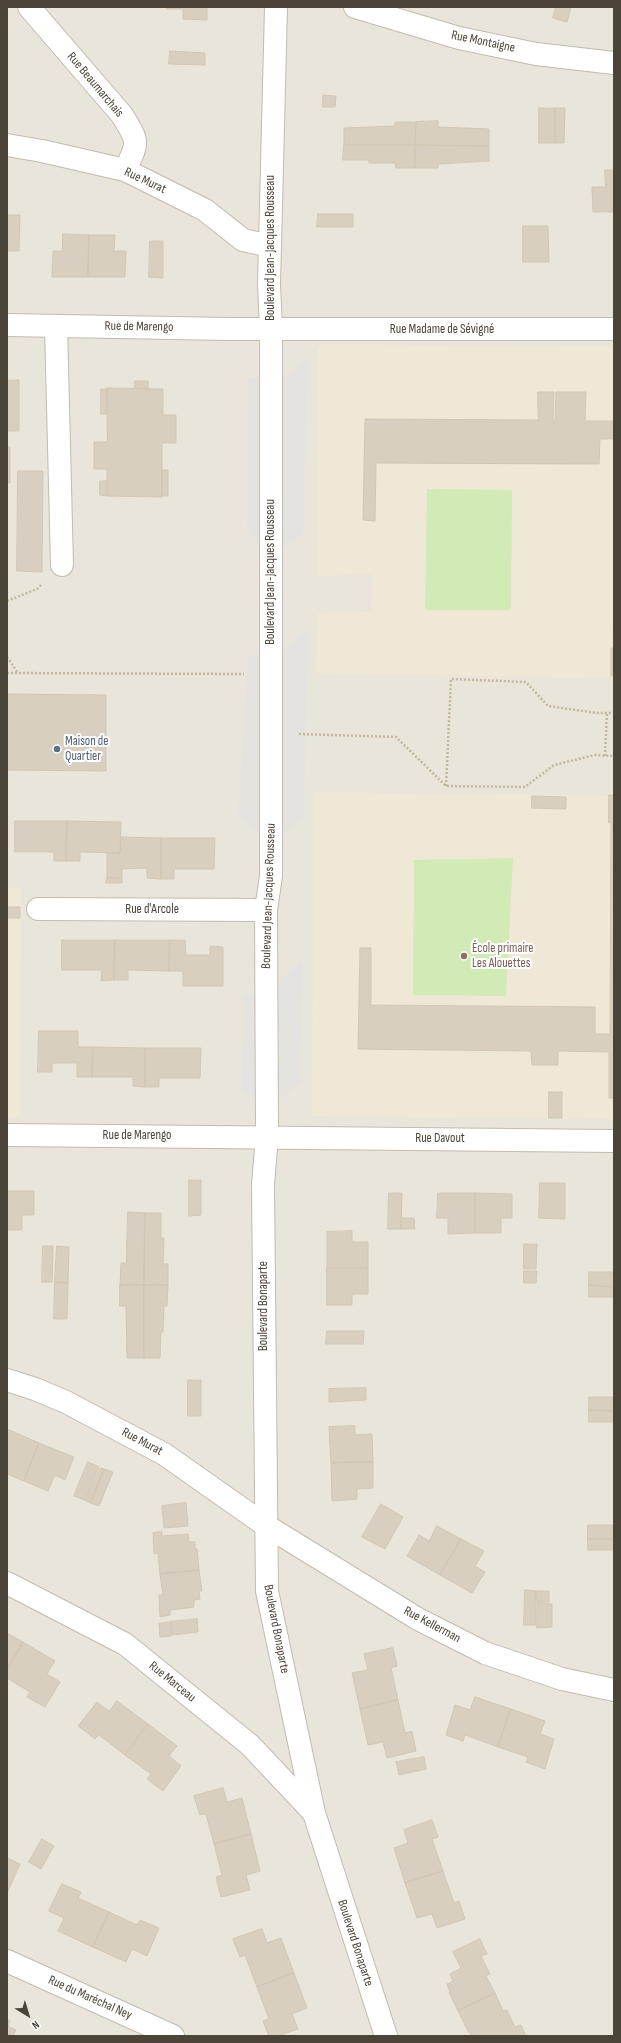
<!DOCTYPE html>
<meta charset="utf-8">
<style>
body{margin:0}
#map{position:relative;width:621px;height:2043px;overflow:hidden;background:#f6f3ec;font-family:"Sofia Sans Condensed",sans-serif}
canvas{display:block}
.frame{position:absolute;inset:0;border:8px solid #4b4439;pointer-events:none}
.north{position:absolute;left:8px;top:1995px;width:40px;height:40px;-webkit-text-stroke:3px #fff;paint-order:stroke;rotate:142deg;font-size:11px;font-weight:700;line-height:16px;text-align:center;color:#4b4439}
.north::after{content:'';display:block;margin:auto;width:14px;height:18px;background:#4b4439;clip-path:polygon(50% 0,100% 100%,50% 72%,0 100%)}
</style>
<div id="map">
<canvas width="621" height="2043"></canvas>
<div class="frame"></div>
<div class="north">N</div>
</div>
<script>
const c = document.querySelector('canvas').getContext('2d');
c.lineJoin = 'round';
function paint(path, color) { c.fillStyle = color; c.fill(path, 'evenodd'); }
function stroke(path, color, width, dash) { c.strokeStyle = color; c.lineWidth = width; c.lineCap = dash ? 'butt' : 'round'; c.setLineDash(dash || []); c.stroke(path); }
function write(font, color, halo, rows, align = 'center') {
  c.font = font + ' "Sofia Sans Condensed",sans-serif'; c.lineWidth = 4; c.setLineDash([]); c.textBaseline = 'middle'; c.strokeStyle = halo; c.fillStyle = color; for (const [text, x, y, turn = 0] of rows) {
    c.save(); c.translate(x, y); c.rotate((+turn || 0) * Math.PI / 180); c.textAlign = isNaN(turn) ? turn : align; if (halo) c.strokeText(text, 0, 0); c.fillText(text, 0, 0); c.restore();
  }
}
paint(new Path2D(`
 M7 7H614V2036H7Z`), '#eae5da');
paint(new Path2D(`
 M322 344 614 347V678L316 673 318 613 371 612 372 574 318 576V348Z
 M314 792 614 796V1119L312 1116Z
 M7 888H21L20 1117H7Z`), '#efe8d6');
paint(new Path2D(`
 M427 489 512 490 511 610H425Z
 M513 858 506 996 413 995 414 860Z`), '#d2eab5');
paint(new Path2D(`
 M308 359 303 534 271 559 247 529 248 378 288 377Z
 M308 629 304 817 271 844 238 816 248 655 276 656Z
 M303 960 300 1082 267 1110 242 1088 244 995 267 992Z`), '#e5e3e0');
const building = new Path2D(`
 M167 7H207V20L183 19V9H167Z
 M556 7H571L567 22 553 18Z
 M170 51 205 53V65L169 64Z
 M323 95 336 96 335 107H323Z
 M539 108H555V143H539Z
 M555 108H565L564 143H555Z
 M438 121V127L489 129V146L415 145 416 122Z
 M395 122H416L415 145H344V128L395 126Z
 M344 145H415V168H396L395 163H369V160H343Z
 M415 145 489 146V161L438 164V168H415Z
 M605 170H614V212H593L592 187H605Z
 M318 214H353V227H317Z
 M7 215H20L19 251H7Z
 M523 226H548L549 262H523Z
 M63 234 89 235 88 277H52L53 251H62Z
 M89 235H115L114 251H126L125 277H88Z
 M150 241H163V278L149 277Z
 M7 380H19V431H7Z
 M135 381H148V389L135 388Z
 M107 388 163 389V415H176V443H162V497L107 496V469H94V442H107Z
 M101 389H107L108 414H101Z
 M538 392H554L553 421 555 420 556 392H586L585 421H614V439H600L599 464 376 463 375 521 363 520 365 419 538 420Z
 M7 447H10V483H7Z
 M162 470H168V496H162Z
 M18 471H43L42 572 17 571Z
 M100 481H107V496L100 495Z
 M614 529V676H611V648H613Z
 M7 694 106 695V771L7 770Z
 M609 795H614V1098H609V1052L558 1051V1065H532L531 1051 358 1049 360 948H371V1005L595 1007V1034H610L611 823H609Z
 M532 796 566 797V809L532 808Z
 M15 821H67L66 861H54V852H15Z
 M67 821 121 822 120 853 80 852V861H66Z
 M121 837 161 838V879L147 878V868L122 869V878H107V853H120Z
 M161 838H215L214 869H174V879H161Z
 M107 878H122V883H106Z
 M7 907H20V918H7Z
 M62 940H115L114 980 101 981 102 970H62Z
 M115 940H170L169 971 128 970V980H114Z
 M170 940H185L186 955H210V946L223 947V986H183V971H169Z
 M39 1031H78V1047H93L92 1077H77V1063H52V1072H38Z
 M93 1047 145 1048V1087L133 1086V1077H92Z
 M145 1048H201L200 1078H159V1087H145Z
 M549 1092H562V1118H549Z
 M189 1180H201V1215L189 1216Z
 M540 1183H565V1219L539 1218Z
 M7 1191H34V1215H22V1230H7Z
 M389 1193H402L401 1229H388Z
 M438 1193H475V1233L448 1234V1218H437Z
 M475 1193 512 1194V1218H501V1233H475Z
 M128 1212 145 1213 144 1285H120L121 1263H126Z
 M145 1213H161V1238H164L163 1264H168V1285H144Z
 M401 1218H414L415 1229H401Z
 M352 1231V1242H368V1268H327V1232Z
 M524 1244H537L536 1269H524Z
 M43 1246H53L52 1282H42Z
 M57 1246 69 1247 68 1283 55 1282Z
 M327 1268H368V1294H352V1305H327Z
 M524 1271H537L536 1283H524Z
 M589 1272H614V1287L589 1285Z
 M55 1282 68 1283 67 1319H54Z
 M120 1285H144V1358H127L126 1306H120Z
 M144 1285H168L167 1306H164L163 1332H161L160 1358H144Z
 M589 1285 614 1287V1297H589Z
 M327 1331H364L363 1344H326Z
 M188 1380H201V1416H188Z
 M366 1388V1400L329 1402V1389Z
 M589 1397H614V1411L589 1410Z
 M589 1410 614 1411V1422H589Z
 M355 1426V1435L372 1434 373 1462 331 1463 329 1427Z
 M7 1429 39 1443 24 1481 7 1474Z
 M39 1443 74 1457 65 1480 55 1475 48 1491 24 1481Z
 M88 1462 99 1467 85 1500 74 1496Z
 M373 1462V1488L357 1489V1499L332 1501 331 1463Z
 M101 1468 104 1469 91 1503 86 1501Z
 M104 1469 113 1472 99 1506 91 1503Z
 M186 1503 188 1526 164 1528 162 1506Z
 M381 1504 403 1517 385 1549 362 1537Z
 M588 1525H614V1539H588Z
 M437 1526 461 1539 440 1575 407 1556 419 1535 429 1541Z
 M162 1532V1536L188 1534 189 1542H195V1549H197L199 1570 160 1574 158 1553 154 1554 153 1533Z
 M461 1539 484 1551 475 1566 485 1572 472 1593 440 1575Z
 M588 1539H614V1550H588Z
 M199 1570 202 1591H199L200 1599 194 1600V1607L170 1610V1615L160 1617 159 1595H163L160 1574Z
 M525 1590 536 1591V1625H524Z
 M536 1591H549V1602H535Z
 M538 1603 552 1604V1627L537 1628Z
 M197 1619 198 1632 172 1635 171 1622Z
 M171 1622V1636L160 1637 159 1624Z
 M7 1633 23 1642 7 1670Z
 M23 1642 55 1661 47 1674 60 1682 45 1707 27 1697 30 1692 7 1678V1670Z
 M393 1648 397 1666 391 1668 398 1700 360 1709 352 1673 368 1670 364 1654Z
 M475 1697 511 1709 498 1747 465 1735 463 1741 446 1735 455 1705 470 1710Z
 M398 1700 405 1733 412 1731 416 1751 387 1758 383 1742 368 1745 360 1709Z
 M117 1701 148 1724 125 1755 99 1735 95 1739 78 1726 97 1702 109 1711Z
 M511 1709 545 1721 540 1734 554 1739 545 1769 526 1762 528 1757 498 1747Z
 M148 1724 177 1746 169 1756 181 1766 163 1791 147 1779 151 1774 125 1755Z
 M424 1757 426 1769 399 1775 396 1762Z
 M223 1788 227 1802 242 1798 251 1834 214 1844 206 1814 200 1815 194 1796Z
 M432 1820 438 1837 432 1839 443 1871 405 1883 394 1848 408 1843 404 1830Z
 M251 1834 260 1871 246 1875 250 1890 221 1897 216 1877 222 1875 214 1844Z
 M42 1839 54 1846 41 1869 29 1862Z
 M7 1858 20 1864 8 1891H7Z
 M443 1871 454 1903 459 1901 465 1919 437 1928 432 1914 417 1918 405 1883Z
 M62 1884 81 1892 78 1898 109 1912 93 1947 58 1931 64 1918 49 1911Z
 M109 1912 137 1925 140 1920 159 1928 147 1956 132 1949 126 1962 93 1947Z
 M262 1929 267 1943 281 1938 294 1973 257 1987 245 1955 240 1957 233 1939Z
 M480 1939 487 1954 481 1956 490 1974 486 1976 495 1993 458 2011 449 1992H450L447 1984 453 1981 450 1974 461 1968 453 1952Z
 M294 1973 307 2008 292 2014 298 2029 278 2036H269L263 2021 269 2019 257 1987Z
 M495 1993 503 2011 507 2010 515 2027 521 2025 526 2036H472L468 2031 458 2011Z
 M7 2019 10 2021 8 2026 16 2030 13 2036H7Z`);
paint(building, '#d8cfc1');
stroke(building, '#d3c7b4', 1);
const minor = new Path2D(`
 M29 7 122 115C139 143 139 141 125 170
 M276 7 269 284 271 329V876L266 910 267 1136 263 1185 267 1591 314 1813 386 2036
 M355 7 459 38 536 54 614 63
 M7 145 42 151 125 170 205 210 243 240 270 246
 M7 325 228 329H614
 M56 326 62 565
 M38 909 266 910
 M7 1135 614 1141
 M7 1380 35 1389 66 1402 164 1454 265 1525 418 1619 485 1653 562 1679 614 1690
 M7 1583 125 1644 250 1745 314 1813
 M7 1961 173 2036`);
stroke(minor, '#c2bbae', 24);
stroke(new Path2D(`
 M7 601 37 589 42 584
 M7 657 18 673
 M7 673 244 674
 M299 734 396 737 446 786 525 787 554 765 595 755 614 756
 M605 756 607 713
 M446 786 451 679 526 682 548 706 597 713H614`), '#c4b79f', 2.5, [2, 2]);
stroke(minor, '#fff', 22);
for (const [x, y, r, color] of [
 [57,749,4,"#5c6f8a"],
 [464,956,4,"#8d6e63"]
]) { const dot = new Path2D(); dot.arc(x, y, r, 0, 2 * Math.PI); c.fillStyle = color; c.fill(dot); stroke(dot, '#fff', 1.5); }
write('13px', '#4b4439', '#fff', [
 ["Rue Montaigne",483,42,12],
 ["Rue Beaumarchais",95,85,50],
 ["Rue Murat",145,181,25],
 ["Boulevard Jean-Jacques Rousseau",271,248,-90],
 ["Rue de Marengo",139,327,1],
 ["Rue Madame de Sévigné",442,330],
 ["Boulevard Jean-Jacques Rousseau",271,572,-90],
 ["Boulevard Jean-Jacques Rousseau",269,896,-88],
 ["Rue d'Arcole",152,910],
 ["Rue de Marengo",137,1136],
 ["Rue Davout",440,1139],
 ["Boulevard Bonaparte",264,1306,-90],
 ["Rue Murat",142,1442,28],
 ["Rue Kellerman",432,1625,28],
 ["Boulevard Bonaparte",276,1629,79],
 ["Rue Marceau",172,1682,39],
 ["Boulevard Bonaparte",355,1943,72],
 ["Rue du Maréchal Ney",90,1998,24]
]);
write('13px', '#4e5e75', '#fff', [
 ["Maison de",65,742],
 ["Quartier",65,757]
], 'left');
write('13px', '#785e54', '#fff', [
 ["École primaire",472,949],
 ["Les Alouettes",472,964]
], 'left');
</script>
